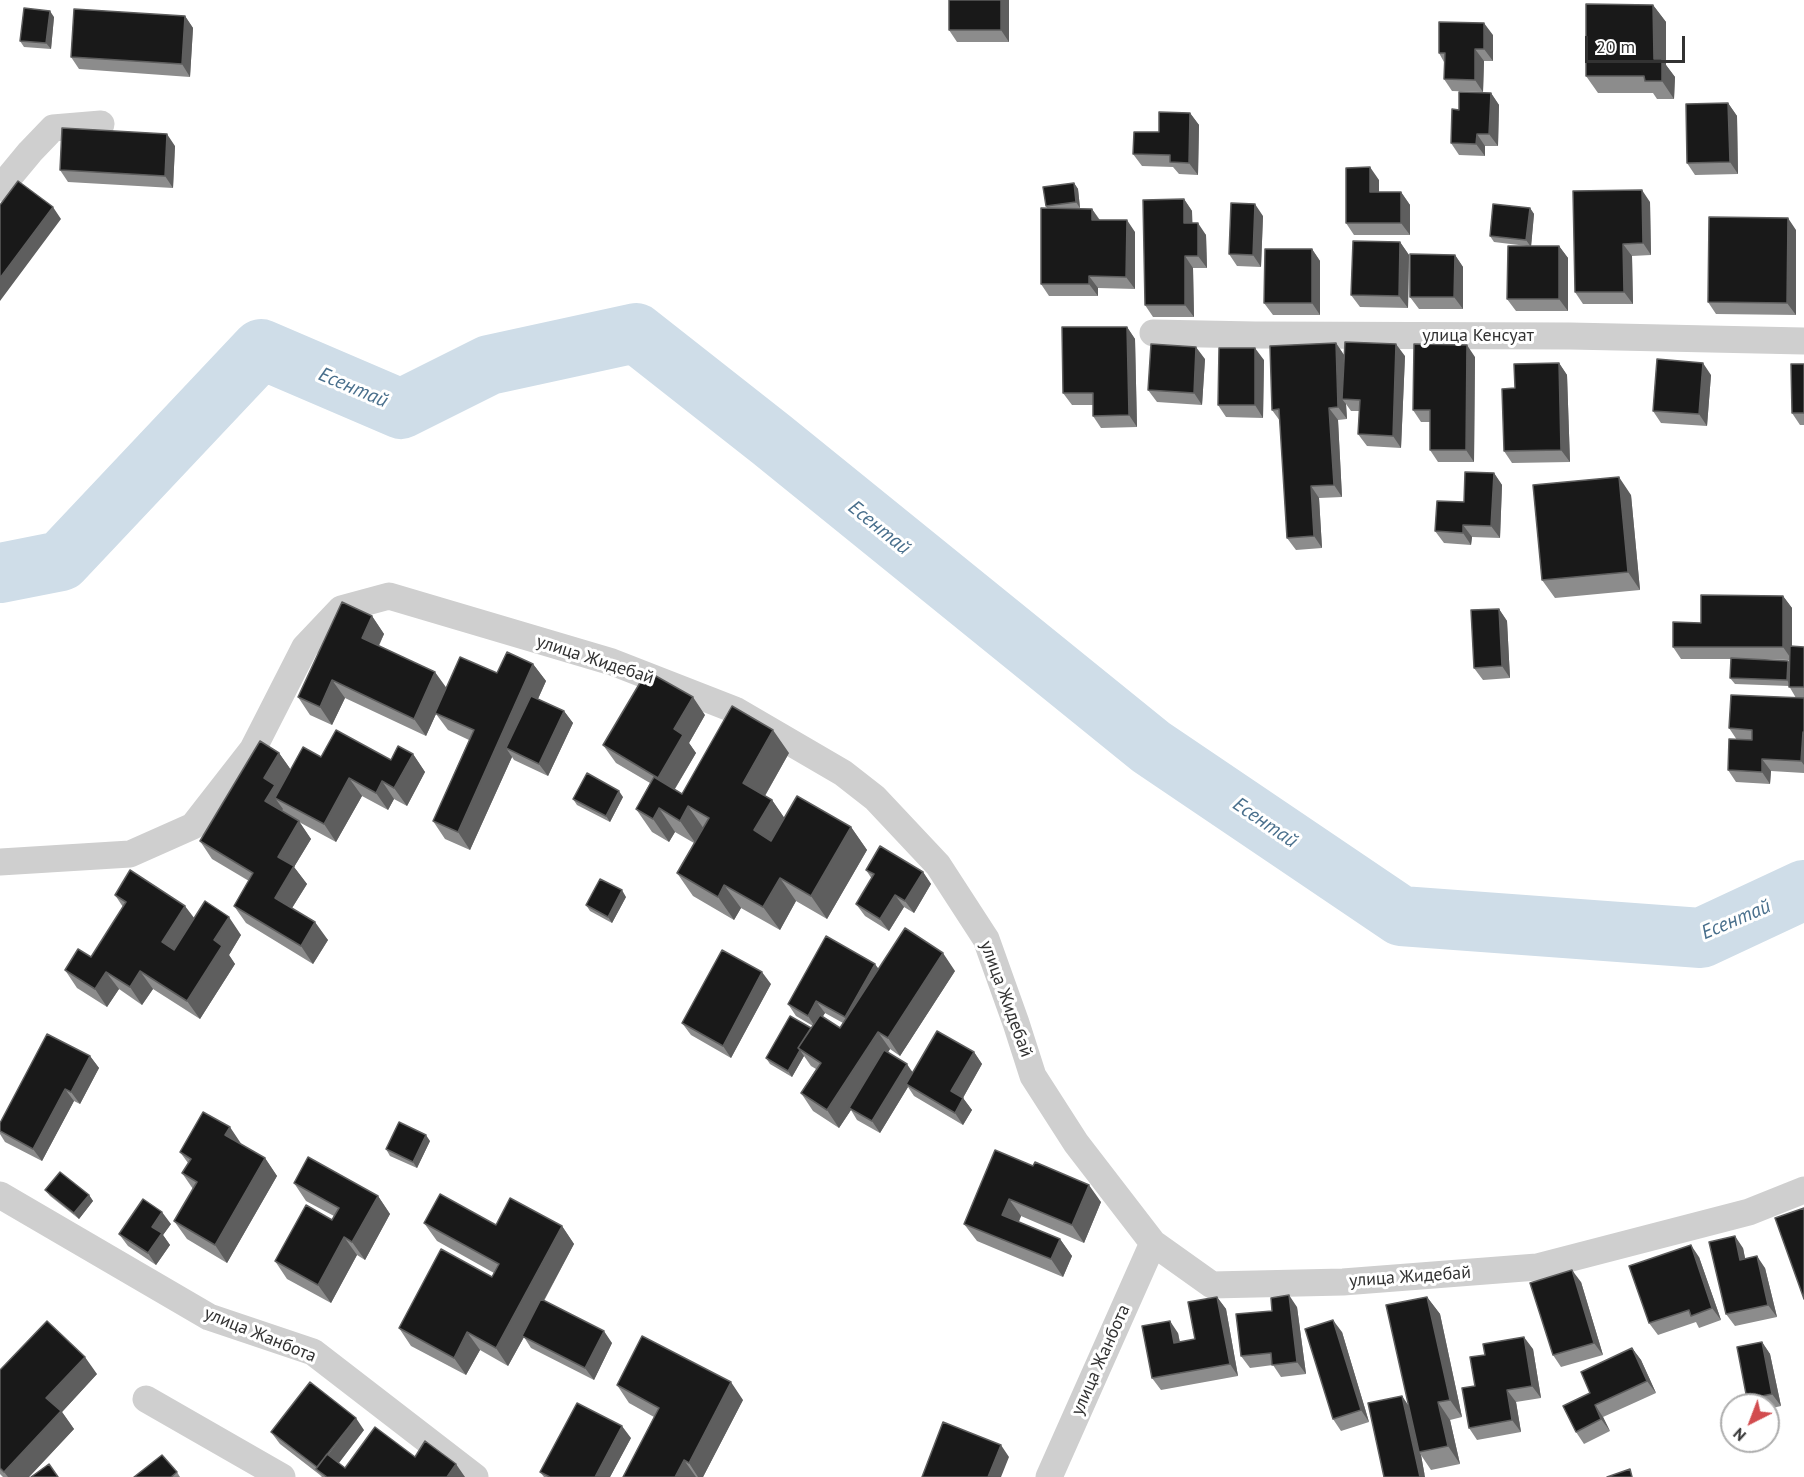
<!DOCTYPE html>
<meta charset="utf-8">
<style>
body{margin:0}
#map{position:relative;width:1804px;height:1477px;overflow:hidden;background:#fff;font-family:"PT Sans",sans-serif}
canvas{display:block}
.north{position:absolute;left:1720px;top:1393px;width:60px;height:60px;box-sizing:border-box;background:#fff;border:2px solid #adadad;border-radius:50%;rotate:222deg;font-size:16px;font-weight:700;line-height:24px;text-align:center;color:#323232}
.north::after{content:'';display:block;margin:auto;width:21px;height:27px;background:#d24c4f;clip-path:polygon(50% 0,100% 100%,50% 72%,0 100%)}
.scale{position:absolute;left:1585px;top:36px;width:100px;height:27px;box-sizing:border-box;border:3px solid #323232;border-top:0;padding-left:8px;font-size:18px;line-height:21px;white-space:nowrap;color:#323232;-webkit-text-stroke:4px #fff;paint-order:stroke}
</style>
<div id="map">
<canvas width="1804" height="1477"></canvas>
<div class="north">N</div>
<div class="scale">20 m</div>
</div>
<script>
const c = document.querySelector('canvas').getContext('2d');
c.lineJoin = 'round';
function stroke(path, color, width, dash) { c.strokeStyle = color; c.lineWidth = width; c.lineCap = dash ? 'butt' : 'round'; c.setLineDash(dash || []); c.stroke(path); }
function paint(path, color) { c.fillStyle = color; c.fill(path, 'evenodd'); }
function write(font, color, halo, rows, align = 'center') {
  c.font = font + ' "PT Sans",sans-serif'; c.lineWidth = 6; c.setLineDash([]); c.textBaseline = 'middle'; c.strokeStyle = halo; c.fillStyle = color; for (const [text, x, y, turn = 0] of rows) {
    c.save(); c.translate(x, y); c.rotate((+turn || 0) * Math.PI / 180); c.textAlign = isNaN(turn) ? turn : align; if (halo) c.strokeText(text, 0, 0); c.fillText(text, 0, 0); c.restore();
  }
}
stroke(new Path2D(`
 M0 573 61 561 261 349 401 409 489 365 636 333 772 440 1151 747 1401 916 1701 938 1804 890`), '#cfdde8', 60);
stroke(new Path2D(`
 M0 188 30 152 53 128 101 124
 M1153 333 1255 335 1570 336 1804 341
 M0 862 130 854 193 826 253 749 305 647 341 609 389 596 612 662 735 710 843 773 875 798 938 865 986 939 1016 1023 1033 1076 1076 1143 1153 1243 1212 1285 1343 1282 1537 1267 1749 1212 1804 1190
 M0 1195 209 1317 313 1352 475 1477
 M146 1399 282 1477
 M1049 1477 1153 1243`), '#cfcfcf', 27);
paint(new Path2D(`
 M1009 0V42H957L949 30Z
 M1653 5 1666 22V65L1675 77 1674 99H1657L1653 93H1598L1586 76Z
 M185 16 193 28 190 77 79 69 71 57Z
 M54 17 51 49 24 47 20 41Z
 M1493 35V61H1484L1483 92 1452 91 1444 79V62L1439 53Z
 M1491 93 1499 105 1498 146H1485V156L1459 155 1451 143 1459 110Z
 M1728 103 1737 116 1738 174 1695 175 1687 163Z
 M1190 113 1199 125 1198 175 1179 174 1173 167 1142 166 1133 154 1159 132Z
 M175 146 173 188 68 182 60 170Z
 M1379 180V192H1401L1410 205V235H1354L1346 223Z
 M1074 183 1078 189 1080 208 1077 209H1092L1100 220 1135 232V289L1098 288V296H1049L1041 284 1047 208 1046 206Z
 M1184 199 1192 211V223L1206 235 1207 268H1193L1194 317H1153L1145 305Z
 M1650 202 1651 255 1632 256 1633 304H1583L1575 292Z
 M1530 208 1534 214 1531 246H1559L1568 258V311H1516L1507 299 1527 246 1494 242 1490 236Z
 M1263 216 1261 267 1237 266 1229 254Z
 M1796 230V315L1716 314 1708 302Z
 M1400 242 1409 255 1408 308 1360 307 1351 295Z
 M1312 249 1320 261V315H1273L1264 303Z
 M1455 255 1463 267V309H1419L1410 297Z
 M1127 327 1135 339 1137 427 1101 428 1093 416V405H1072L1063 393Z
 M1336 343 1344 355 1405 356 1401 448 1367 446 1358 434 1359 411H1351L1346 404 1347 419 1338 420 1342 497 1319 498 1322 548 1296 550 1287 538 1280 421 1272 410Z
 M1475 357 1474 462H1438L1430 450V422H1421L1413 410Z
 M1205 359 1202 405 1157 402 1148 390Z
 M1264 360 1263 418 1226 417 1218 405Z
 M1559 363 1567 375 1570 462 1512 463 1504 451 1515 388Z
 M1804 364V425H1800L1792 413Z
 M1711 375 1707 426 1661 423 1653 411Z
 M1494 473 1502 485 1500 538 1472 537 1471 545 1444 543 1435 531 1464 502Z
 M1631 495 1640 590 1555 598 1542 580Z
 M1783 596 1792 608V647H1804V773L1771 771 1770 784 1736 782 1728 770 1737 740 1729 728 1796 698 1789 686 1735 684 1730 678 1731 659H1681L1673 647 1701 623ZM1754 659 1789 660V663L1788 661Z
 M1499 609 1507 621 1510 678 1483 680 1474 668Z
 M372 616 384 634 379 646 446 688 533 664 546 681 538 699 564 711 573 723 548 776 514 760 512 757 470 850 445 839 433 821 469 740 448 730 436 714 426 736 345 698 332 725 310 715 298 697Z
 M705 715 689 743 696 753 675 789 682 794 789 753 765 796 772 800 784 818 851 827 867 850 827 919 796 901 780 930 741 908 734 920 693 896 677 873 694 843 675 832 669 842 652 832 636 809 650 783 616 763 603 745Z
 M279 753 291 770 321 757 391 760 413 754 425 772 407 806 394 799 388 810 362 796 336 842 299 822 311 839 294 867 307 884 292 908 328 940 313 964 246 923 234 906 249 881 212 859 200 841Z
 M623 797 610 822 577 805 573 799Z
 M866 870 923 872 931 884 914 913 904 907 889 931 865 916 856 904 872 879Z
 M115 895 194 918 241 935 229 955 235 964 200 1019 153 989 142 1005 119 989 107 1007 77 988 65 970 91 957 123 907Z
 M626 897 612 923 590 911 586 905Z
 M879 969 955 971 900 1056 890 1049 888 1052 913 1072 974 1052 982 1064 963 1098 972 1110 963 1125 914 1096 908 1087 880 1133 857 1120 851 1110 839 1128 813 1111 801 1093 816 1069 811 1066 804 1056 792 1077 770 1064 766 1058 811 1028 813 1026 796 1016 788 1004ZM825 1013 843 1023 840 1028 822 1017Z
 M771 984 731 1058 691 1035 682 1023Z
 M90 1056 99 1068 80 1104 74 1101 42 1161 5 1142 0 1134V1123Z
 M430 1141 417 1168 390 1156 386 1149Z
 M242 1145 265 1158 277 1176 227 1263 187 1239 174 1221 193 1189 182 1173 188 1163 180 1152Z
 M995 1150 1101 1202 1084 1243 1021 1216 1019 1222 1060 1239 1072 1256 1063 1277 977 1241 964 1224Z
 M294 1183 378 1196 390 1214 365 1260 357 1255 331 1303 287 1279 275 1261 332 1220 334 1216 306 1201Z
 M45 1190 89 1195 93 1201 79 1219 50 1196Z
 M424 1223 562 1226 574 1244 544 1301 612 1343 594 1380 531 1348 524 1337 508 1366 480 1350 466 1375 411 1346 399 1328 492 1277 494 1273 437 1241Z
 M171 1224 163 1235 170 1245 156 1265 128 1246 119 1234Z
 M1743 1248 1745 1259 1765 1268 1777 1317 1735 1326 1726 1314Z
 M1699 1257 1721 1320 1699 1328 1696 1322 1658 1335 1649 1323Z
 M1581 1282 1603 1355 1561 1367 1553 1355Z
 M1217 1297 1226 1309 1238 1376 1161 1390 1152 1378 1178 1333 1180 1342 1195 1339Z
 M1427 1297 1440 1314 1462 1417 1450 1420 1460 1464 1431 1470 1421 1455 1425 1477 1402 1396 1408 1405Z
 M1297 1307 1306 1374 1281 1377 1273 1365 1250 1368 1241 1356 1272 1311Z
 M1342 1332 1369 1422 1341 1431 1333 1419Z
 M1762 1342 1770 1354 1781 1406 1768 1409V1405H1751L1747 1399Z
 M1632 1348 1641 1360 1656 1393 1603 1417 1610 1431 1584 1444 1576 1432 1590 1393Z
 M1533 1349 1541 1398 1516 1402 1521 1432 1477 1440 1469 1428 1475 1386Z
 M0 1370 97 1374 62 1412 74 1429 29 1477H3L0 1474Z
 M617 1385 743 1400 703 1477H623L654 1417 629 1403Z
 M364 1430 339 1463 345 1468 415 1457 465 1477H322L320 1475 280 1444 271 1432Z
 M631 1438 610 1477H544L540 1472Z
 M177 1472 180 1477H134Z`), '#8c8c8c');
paint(new Path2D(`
 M1001 0H1009V42L1001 30Z
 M1653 5 1666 22V65L1675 77 1674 99 1662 81 1654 59Z
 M50 11 54 17 51 49 46 43Z
 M185 16 193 28 190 77 182 64Z
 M1484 23 1493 35V61L1484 49Z
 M1475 49 1484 61 1483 92 1475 80Z
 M1491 93 1499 105 1498 146 1489 134Z
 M1728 103 1737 116 1738 174 1730 162Z
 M1190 113 1199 125 1198 175 1189 163Z
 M167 134 175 146 173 188 165 176Z
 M1477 134 1485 146V156L1476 144Z
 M1370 167 1379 180V204L1370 192Z
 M1074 183 1078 189 1080 208 1076 202Z
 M1642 190 1650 202 1651 255 1643 243Z
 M1401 192 1410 205V235L1401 223Z
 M1184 199 1192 211 1193 236 1184 223Z
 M1255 204 1263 216 1261 267 1253 255Z
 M53 207 61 219 0 301V278Z
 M1530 208 1534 214 1531 247 1526 240Z
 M1092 209 1100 221 1092 220Z
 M1788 218 1796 230V315L1787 303Z
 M1127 220 1135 232V289L1126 277Z
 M1198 223 1206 235 1207 268 1198 256Z
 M1400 242 1409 255 1408 308 1399 296Z
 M1623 244 1632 256 1633 304 1624 292Z
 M1559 246 1568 258V311L1559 299Z
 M1312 249 1320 261V315L1312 303Z
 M1455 255 1463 267V309L1454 297Z
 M1185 256 1193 268 1194 317 1185 305Z
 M1089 276 1098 288V296L1089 284Z
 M1127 327 1135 339 1137 427 1129 415Z
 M1336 343 1344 355 1342 399 1346 404 1347 419 1338 407Z
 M1396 344 1405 356 1401 448 1393 436Z
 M1467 345 1475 357 1474 462 1466 450Z
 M1196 347 1205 359 1202 405 1194 393Z
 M1255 348 1264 360 1263 418 1255 405Z
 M1559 363 1567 375 1570 462 1561 450Z
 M1703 363 1711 375 1707 426 1699 414Z
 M1329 408 1338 420 1342 497 1334 485Z
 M1494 473 1502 485 1500 538 1491 526Z
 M1619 477 1631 495 1640 590 1628 572Z
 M1311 486 1319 498 1322 548 1314 536Z
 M1463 525 1472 537 1471 545 1463 533Z
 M1783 596 1792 608V660L1783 647Z
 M1499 609 1507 621 1510 678 1502 666Z
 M372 616 384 634 374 655 362 638Z
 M1788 661 1792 667 1791 687 1787 680Z
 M533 664 546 681 514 752 506 748 512 757 470 850 458 832Z
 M435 672 448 690 435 713 436 714 426 736 414 719Z
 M332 680 345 698 332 725 320 707Z
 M693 697 705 715 689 743 696 753 671 795 658 778 674 729Z
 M564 711 573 723 548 776 539 764Z
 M773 730 789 753 759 806 743 783Z
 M1803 732 1804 734V765L1801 761Z
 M279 753 291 770 275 798 283 809 277 819 265 801 264 778Z
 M413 754 425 772 407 806 394 788Z
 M1762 759 1771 771 1770 784 1762 772Z
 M349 778 362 796 336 842 324 824Z
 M382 781 394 799 388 810 376 793Z
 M619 791 623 797 610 822 606 816Z
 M772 800 788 823 770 853 754 830Z
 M688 806 704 829 696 844 680 821Z
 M659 808 675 832 669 842 653 819Z
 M299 821 311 839 294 867 307 884 287 916 275 898 278 857Z
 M851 827 867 850 827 919 811 896Z
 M923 872 931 884 914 913 905 901Z
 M780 878 796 901 780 930 763 907Z
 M724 885 741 908 734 920 718 897Z
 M622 890 626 897 612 923 608 917Z
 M895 895 904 907 889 931 880 919Z
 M185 906 198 923 174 959 162 942Z
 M229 917 241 935 229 955 235 964 200 1019 187 1001 214 940Z
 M315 922 328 940 313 964 301 946Z
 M943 953 955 971 900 1056 888 1038Z
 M875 964 884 976 853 1029 845 1017Z
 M140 971 153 989 142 1005 130 987Z
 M106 972 119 989 107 1007 95 989Z
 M762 972 771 984 731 1058 723 1046Z
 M816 1001 825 1013 816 1028 808 1016Z
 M878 1032 890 1049 852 1109 849 1108 851 1110 839 1128 827 1110Z
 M800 1050 804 1056 792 1077 788 1071Z
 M974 1052 982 1064 960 1103 951 1091Z
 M90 1056 99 1068 80 1104 71 1092Z
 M907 1064 915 1076 906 1084 908 1087 880 1133 872 1121Z
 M65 1089 74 1101 42 1161 33 1149Z
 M963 1098 972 1110 963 1125 955 1113Z
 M230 1127 242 1145 225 1135Z
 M426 1135 430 1141 417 1168 413 1162Z
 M265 1158 277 1176 227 1263 215 1245Z
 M1089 1185 1101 1202 1084 1243 1072 1225Z
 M89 1195 93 1201 79 1219 74 1213Z
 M378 1196 390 1214 365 1260 352 1242Z
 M1009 1199 1021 1216 1014 1232 1002 1215Z
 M162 1212 171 1224 163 1235 170 1245 156 1265 148 1253 152 1227Z
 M562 1226 574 1244 524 1337 522 1336 524 1337 508 1366 496 1348Z
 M1735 1236 1743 1248 1748 1272 1740 1260Z
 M344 1237 357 1255 331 1303 318 1285Z
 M1060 1239 1072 1256 1063 1277 1051 1259Z
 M1691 1245 1699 1257 1721 1320 1712 1308Z
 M1757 1256 1765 1268 1777 1317 1768 1305Z
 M1572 1270 1581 1282 1603 1355 1594 1343Z
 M1289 1295 1297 1307 1306 1374 1297 1362Z
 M1217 1297 1226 1309 1238 1376 1230 1364Z
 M1427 1297 1440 1314 1462 1417 1450 1400Z
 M1333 1320 1342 1332 1369 1422 1361 1410Z
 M1170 1321 1178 1333 1182 1355 1174 1343Z
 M604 1331 612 1343 594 1380 585 1368Z
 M467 1332 480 1350 466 1375 454 1358Z
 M1524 1337 1533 1349 1541 1398 1532 1386Z
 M1762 1342 1770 1354 1781 1406 1772 1394Z
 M1632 1348 1641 1360 1656 1393 1647 1381Z
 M85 1357 97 1374 62 1412 74 1429 29 1477H8L4 1472 46 1398Z
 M731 1382 743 1400 703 1477H698L689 1463Z
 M1507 1390 1516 1402 1521 1432 1512 1420Z
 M1402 1396 1410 1408 1419 1452 1421 1455 1425 1477H1420Z
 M1438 1402 1450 1420 1460 1464 1448 1446Z
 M1595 1405 1603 1417 1610 1431 1601 1419Z
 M356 1418 364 1430 328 1477 318 1468Z
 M622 1426 631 1438 610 1477H595Z
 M1001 1445 1009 1457 1001 1477H988Z
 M684 1460 696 1477H675Z
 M456 1464 465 1477H447Z`), '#5e5e5e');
const building = new Path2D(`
 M949 0H1001V30H949Z
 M1586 4 1653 5 1654 59H1662V81H1645L1644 76H1586Z
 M24 8 50 11 46 43 20 41Z
 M74 9 185 16 182 64 71 57Z
 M1439 22 1484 23V49H1475V80L1444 79 1445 53H1439Z
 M1459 92 1491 93 1489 134H1477L1476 144 1451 143 1452 109 1459 110Z
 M1728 103 1730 162 1687 163 1686 104Z
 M1159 112 1190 113 1189 163 1170 162V155L1133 154 1134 132H1159Z
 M62 128 167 134 165 176 60 170Z
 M1370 167V192H1401V223H1346V168Z
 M18 181 53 207 0 278V205Z
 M1074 183 1076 202 1046 206 1043 187Z
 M1642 190 1643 243 1623 244 1624 292H1575L1573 191Z
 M1184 199V223H1198V256H1185V305H1145L1143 200Z
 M1231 203 1255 204 1253 255 1229 254Z
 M1493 204 1530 208 1526 240 1490 236Z
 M1041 208 1092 209V220H1127L1126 277 1089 276V284H1041Z
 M1709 217 1788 218 1787 303 1708 302Z
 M1353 241 1400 242 1399 296 1351 295Z
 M1508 246H1559V299H1507Z
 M1265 249H1312V303H1264Z
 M1410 254 1455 255 1454 297H1410Z
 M1062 327H1127L1129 415 1093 416V393H1063Z
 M1345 342 1396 344 1393 436 1358 434 1360 400 1342 399Z
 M1336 343 1338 407 1329 408 1334 485 1311 486 1314 536 1287 538 1279 409 1272 410 1270 346Z
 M1151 344 1196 347 1194 393 1148 390Z
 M1414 344 1467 345 1466 450H1430V410H1413Z
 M1219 348H1255V405H1218Z
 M1657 359 1703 363 1699 414 1653 411Z
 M1559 363 1561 450 1504 451 1502 389 1515 388 1514 364Z
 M1791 364H1804V413H1792Z
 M1465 472 1494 473 1491 526 1463 525V533L1435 531 1437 501 1464 502Z
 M1619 477 1628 572 1542 580 1533 485Z
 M1701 595 1783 596V647H1673V622L1701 623Z
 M342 602 372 616 362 638 435 672 414 719 332 680 320 707 298 697Z
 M1499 609 1502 666 1474 668 1471 610Z
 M1790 646 1804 647V687H1789Z
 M507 652 533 664 458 832 433 821 474 730 435 713 460 657 497 673Z
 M1731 658 1788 661 1787 680 1730 678Z
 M647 671 693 697 674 729 683 735 658 778 603 745Z
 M1731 695 1804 698V732H1803L1801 761 1762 759V772L1728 770 1729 739 1752 740V730L1729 728Z
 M531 696 564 711 539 764 506 748Z
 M732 706 773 730 743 783 772 800 754 830 771 841 797 796 851 827 811 896 780 878 763 907 724 885 718 897 677 873 709 818 688 806 680 821 659 808 653 819 636 809 654 777 682 794Z
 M336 730 391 760 398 746 413 754 394 788 382 781 376 793 349 778 324 824 275 798 303 747 321 757Z
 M260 741 279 753 264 778 275 785 265 801 299 821 278 857 294 866 275 898 315 922 301 946 234 906 253 873 200 841Z
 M587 773 619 791 606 816 573 799Z
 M880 846 923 872 905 901 895 895 880 919 856 904 874 874 866 870Z
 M130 870 185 906 162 942 174 950 205 901 229 917 214 940 222 946 187 1001 140 971 130 987 106 972 95 989 65 970 78 949 91 957 126 902 115 895Z
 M600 879 622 890 608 917 586 905Z
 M905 928 943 953 888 1038 878 1032 827 1110 801 1093 821 1063 798 1048 820 1015 840 1028Z
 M826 936 875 964 845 1017 816 1001 808 1016 788 1004Z
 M722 950 762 972 723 1046 682 1023Z
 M790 1016 811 1028 798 1048 800 1050 788 1071 766 1058Z
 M937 1031 974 1052 951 1091 963 1098 955 1113 906 1084Z
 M47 1034 90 1056 71 1092 65 1089 33 1149 0 1131V1123Z
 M884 1050 907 1064 872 1121 849 1108Z
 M203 1112 230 1127 225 1135 265 1158 215 1245 174 1221 197 1182 182 1173 191 1159 180 1152Z
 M399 1122 426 1135 413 1162 386 1149Z
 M995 1150 1033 1166 1035 1162 1089 1185 1072 1225 1009 1199 1002 1215 1060 1239 1051 1259 964 1224Z
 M308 1157 378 1196 352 1242 344 1237 318 1285 275 1261 306 1205 332 1220 339 1208 294 1183Z
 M60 1172 89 1195 74 1213 45 1190Z
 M440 1194 496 1225 510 1198 562 1226 496 1348 467 1332 454 1358 399 1328 441 1249 492 1277 499 1264 424 1223Z
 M143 1199 162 1212 152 1227 162 1233 148 1253 119 1234Z
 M1804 1208V1299L1775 1218Z
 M1735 1236 1740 1260 1757 1256 1768 1305 1726 1314 1709 1242Z
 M1691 1245 1712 1308 1691 1316 1689 1310 1649 1323 1629 1266Z
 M1572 1270 1594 1343 1553 1355 1530 1283Z
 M1289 1295 1297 1362 1272 1365 1271 1353 1241 1356 1236 1314 1272 1311 1271 1298Z
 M1217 1297 1230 1364 1152 1378 1142 1326 1170 1321 1174 1343 1195 1339 1188 1302Z
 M1427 1297 1450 1400 1438 1402 1448 1446 1419 1452 1386 1305Z
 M541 1299 604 1331 585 1368 522 1336Z
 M1333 1320 1361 1410 1333 1419 1305 1329Z
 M47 1321 85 1357 46 1398 61 1411 4 1472 0 1468V1370Z
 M642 1336 731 1382 689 1463 684 1460 675 1477H623L659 1408 617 1385Z
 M1524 1337 1532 1386 1507 1390 1512 1420 1469 1428 1462 1388 1475 1386 1470 1357 1485 1355 1483 1344Z
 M1762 1342 1772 1394 1747 1399 1737 1347Z
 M1632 1348 1647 1381 1595 1405 1601 1419 1576 1432 1563 1406 1590 1393 1581 1372Z
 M310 1382 356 1418 317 1467 271 1432Z
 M1402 1396 1420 1477H1384L1368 1403Z
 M577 1403 622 1426 595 1477H550L540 1472Z
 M943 1422 1001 1445 988 1477H922Z
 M375 1427 415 1457 425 1441 456 1464 447 1477H327L316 1469 327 1454 345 1468Z
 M162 1455 177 1472 171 1477H134Z
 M49 1464 58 1477H31Z
 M1630 1469 1632 1477H1607Z`);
paint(building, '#191919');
stroke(building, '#5e5e5e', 1.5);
write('18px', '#323232', '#fff', [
 ["улица Кенсуат",1478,336],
 ["улица Жидебай",595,660,18],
 ["улица Жидебай",1006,999,70],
 ["улица Жидебай",1410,1277,-4],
 ["улица Жанбота",260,1335,22],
 ["улица Жанбота",1101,1360,-66]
]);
write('italic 20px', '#496f8c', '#fff', [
 ["Есентай",353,388,23],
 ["Есентай",879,528,39],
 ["Есентай",1265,823,34],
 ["Есентай",1736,920,-23]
]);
</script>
